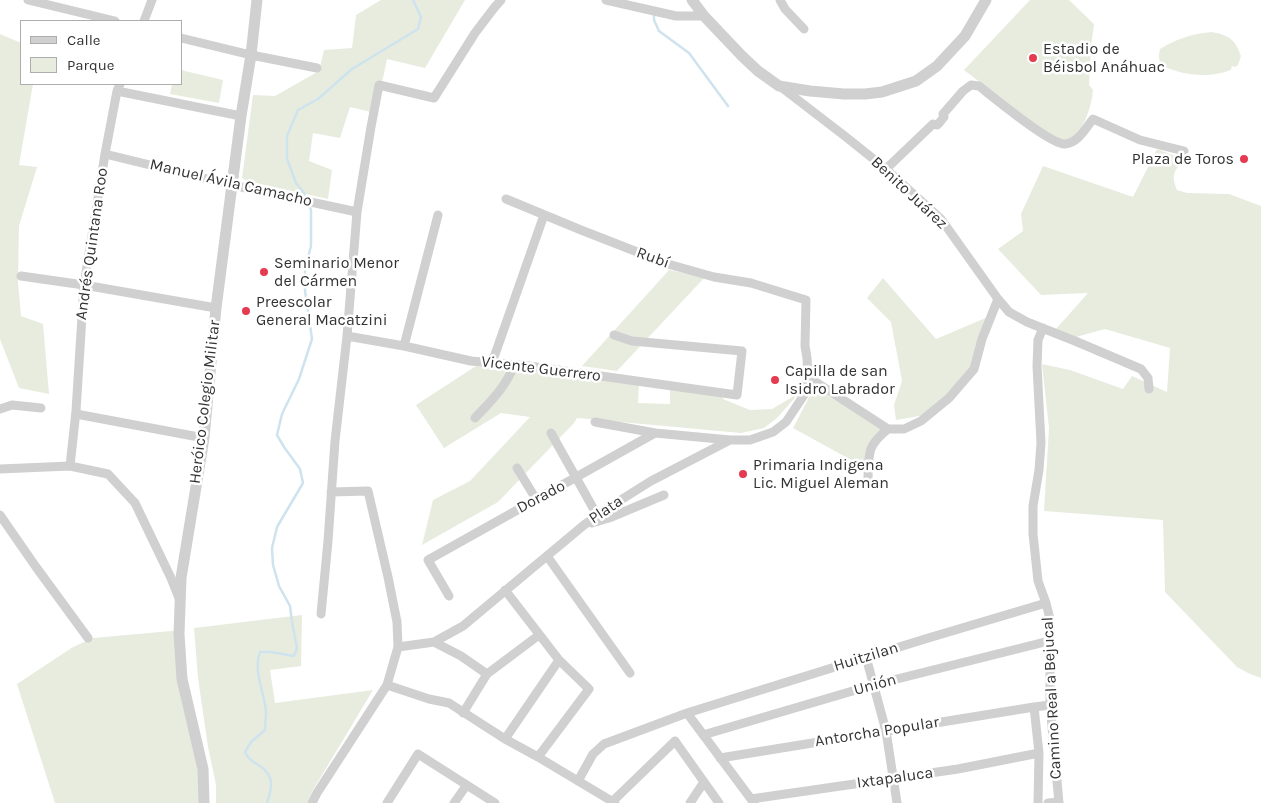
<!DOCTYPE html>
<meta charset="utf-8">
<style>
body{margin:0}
#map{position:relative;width:1261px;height:803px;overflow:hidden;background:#fff;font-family:Karla,sans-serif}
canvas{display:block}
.legend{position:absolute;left:20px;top:20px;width:162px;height:65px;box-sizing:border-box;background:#fff;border:1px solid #adadad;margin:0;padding:6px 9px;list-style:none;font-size:15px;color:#333}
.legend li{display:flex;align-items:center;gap:10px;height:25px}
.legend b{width:25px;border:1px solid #adadad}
</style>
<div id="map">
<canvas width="1261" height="803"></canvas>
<ul class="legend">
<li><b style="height:6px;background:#d0d0d0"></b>Calle</li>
<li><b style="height:14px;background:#e7ecdf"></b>Parque</li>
</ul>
</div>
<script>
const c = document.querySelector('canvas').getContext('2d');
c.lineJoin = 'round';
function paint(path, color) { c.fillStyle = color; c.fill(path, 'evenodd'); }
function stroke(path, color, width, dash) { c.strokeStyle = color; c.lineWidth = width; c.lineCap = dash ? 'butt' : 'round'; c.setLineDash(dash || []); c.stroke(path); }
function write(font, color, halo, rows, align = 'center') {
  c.font = font + ' Karla,sans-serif'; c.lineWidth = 5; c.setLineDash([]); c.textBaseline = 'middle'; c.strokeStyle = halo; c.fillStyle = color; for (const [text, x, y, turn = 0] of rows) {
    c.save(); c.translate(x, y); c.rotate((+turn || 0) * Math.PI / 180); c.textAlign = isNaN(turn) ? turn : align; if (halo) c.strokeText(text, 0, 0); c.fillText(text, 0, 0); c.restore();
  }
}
paint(new Path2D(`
 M381 0H465L425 68 387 59 383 78 371 112 350 107 340 138 313 133 309 161 332 170 328 199 247 181 242 178 253 95 275 96 319 71 324 50 352 48 356 15Z
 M1030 0H1069L1094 24 1091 46 1089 85 1093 90C1092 105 1083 136 1066 140 1063 141 1058 139 1054 139L964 70Z
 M1211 32C1229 35 1235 39 1241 56L1238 65 1235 67 1232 66 1231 70C1213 77 1193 76 1176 71 1171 69 1165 68 1161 64 1158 59 1159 54 1160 49 1176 39 1192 34 1211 32Z
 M0 34 21 43V84H33L19 165 37 167 19 226 18 282 21 316 43 324 49 394 19 388 0 339Z
 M181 70 223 80 219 103 170 94 172 84H181Z
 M1157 149 1183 159C1174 173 1171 174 1177 190L1187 193 1229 194 1261 206V678L1250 674 1237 667 1165 592 1163 520 1044 511 1049 428 1042 364 1070 370 1123 389 1132 376 1167 392 1170 348 1105 329 1076 337 1056 329 1088 293 1041 295 998 249 1023 231 1021 214 1043 166 1133 197Z
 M669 270 705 277 617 371 582 366Z
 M883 278 936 339 988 317 975 368 925 415 896 420 894 405 902 381 891 322 867 298Z
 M476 366 639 383 638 403 670 404V387L720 394 723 399 750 410 772 409 799 393 777 418 764 428 741 433 577 418 574 423 498 502 422 545 433 500 470 481 530 417 501 413 444 448 416 405Z
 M814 388 851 409 882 429 864 467 793 428Z
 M302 615 301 666 270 670 275 703 373 690 313 790 307 803H216V785L208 747 198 678 194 628Z
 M182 630 186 674 202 803H55L17 684 73 647 93 638Z`), '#e7ecdf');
stroke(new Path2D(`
 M654 14V20L659 31 689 53 728 106
 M306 197 304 193 296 183 287 159V136L298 110 318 99 352 69 418 29 421 17 413 0
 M267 803C272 788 275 776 260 766 252 761 249 760 245 752L251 742 265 730C265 724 266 717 266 711 264 691 253 671 260 652H271L294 656 297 648 292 622 290 606 279 586 273 565 272 548 277 527 303 483 300 469 284 447 277 435 282 414 299 379 312 339 305 291V269L311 246V210L309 205`), '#cfe3ee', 2.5);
stroke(new Path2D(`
 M28 0 115 21
 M606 0 676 16H704
 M780 0 785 9 804 29
 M144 21 152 0
 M181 38 251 55 317 68
 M781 87 846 137 886 169 941 219 998 299 1009 312 1027 322 1075 341 1141 369 1148 378 1149 389
 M117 91 241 116
 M105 154 232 185 357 212
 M886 169 933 124 937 125 940 122 944 117 943 114 963 91 971 85 979 86C993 97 1051 145 1065 144 1078 143 1085 129 1093 119L1140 140 1184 151
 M21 276 84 285 216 308
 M1043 328 1038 340 1037 366 1041 443 1039 470 1033 506V534L1038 581 1046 603 1050 619V705L1059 803
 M347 336 404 346 471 361 529 366 737 395 742 351 632 341 614 335
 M404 346 438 215
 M492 363 544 215
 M808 377 888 429
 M0 409 12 405 41 408
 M76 414 204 438
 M475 418C490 402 506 387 514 365
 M595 422 655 433 730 440
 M888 429H904L921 421 949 398 974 369 982 339 998 299
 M551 433 597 515
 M70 466 76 411 84 285 105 154 117 91 120 84
 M517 468 536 499
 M0 469 70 466 108 474 135 503 171 578 179 598
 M868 478C869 452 867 446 888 429
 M0 515 36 567 88 638
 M592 523 609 518 664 495
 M547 556 630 673
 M505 590 559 660 589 689 538 757
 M449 596 428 560 655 433
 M321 614 328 541 335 441 347 336 357 212 371 127 379 85 434 98 475 33 494 8 501 0
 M434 642 461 656 487 674
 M398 647 434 642 463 626 584 525 608 508 651 481 730 440H750L773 432 786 422 804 395 808 377 807 358 805 346 806 300 751 283 714 277 668 264 581 230 506 199
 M866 657 886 731 897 803
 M387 685 429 699 449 703 505 739 538 757 615 803
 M463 713 487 674 539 635
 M687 713 754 803
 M703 735 873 685 1049 641
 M505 739 559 660
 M720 758 1034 707
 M578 781 593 754 604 744 687 713 925 639 1046 603
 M751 799 958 769 1039 753
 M613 801 675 741 719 803
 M312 803 317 793 387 685 398 647 397 622 388 577 368 491 331 492
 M387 803 418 754 495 803
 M454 803 466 786
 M690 803 704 782
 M1038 803 1039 753 1034 707 1050 705
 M1048 803 1059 802`), '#d0d0d0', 9);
stroke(new Path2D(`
 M692 0 704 16 742 56 758 71 779 86 810 91 844 94H865L882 92 916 81 937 66 965 36 986 0
 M204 803 203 769 182 679 179 634 181 578 204 438 216 308 241 116 251 55 257 0`), '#d0d0d0', 11);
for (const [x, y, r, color] of [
 [1033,58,5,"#e43b51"],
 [1244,159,5,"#e43b51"],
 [264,272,5,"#e43b51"],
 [246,311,5,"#e43b51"],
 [775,380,5,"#e43b51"],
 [743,474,5,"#e43b51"]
]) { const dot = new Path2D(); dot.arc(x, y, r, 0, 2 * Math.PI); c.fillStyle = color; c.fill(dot); stroke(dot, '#fff', 2); }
write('16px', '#333', '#fff', [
 ["Estadio de",1043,49],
 ["Béisbol Anáhuac",1043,67],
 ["Plaza de Toros",1234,159,"right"],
 ["Seminario Menor",274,263],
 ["del Cármen",274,281],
 ["Preescolar",256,302],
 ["General Macatzini",256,320],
 ["Capilla de san",785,371],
 ["Isidro Labrador",785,389],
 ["Primaria Indigena",753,465],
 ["Lic. Miguel Aleman",753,483]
], 'left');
write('16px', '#333', '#fff', [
 ["Manuel Ávila Camacho",231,183,13],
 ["Benito Juárez",909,193,43],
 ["Andrés Quintana Roo",92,244,-82],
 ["Rubí",653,258,20],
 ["Vicente Guerrero",541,369,7],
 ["Heróico Colegio Militar",205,402,-83],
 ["Dorado",541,497,-28],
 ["Plata",606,510,-34],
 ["Huitzilan",866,657,-17],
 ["Unión",875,685,-15],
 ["Camino Real a Bejucal",1052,698,-93],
 ["Antorcha Popular",877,732,-9],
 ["Ixtapaluca",895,778,-8]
]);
</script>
